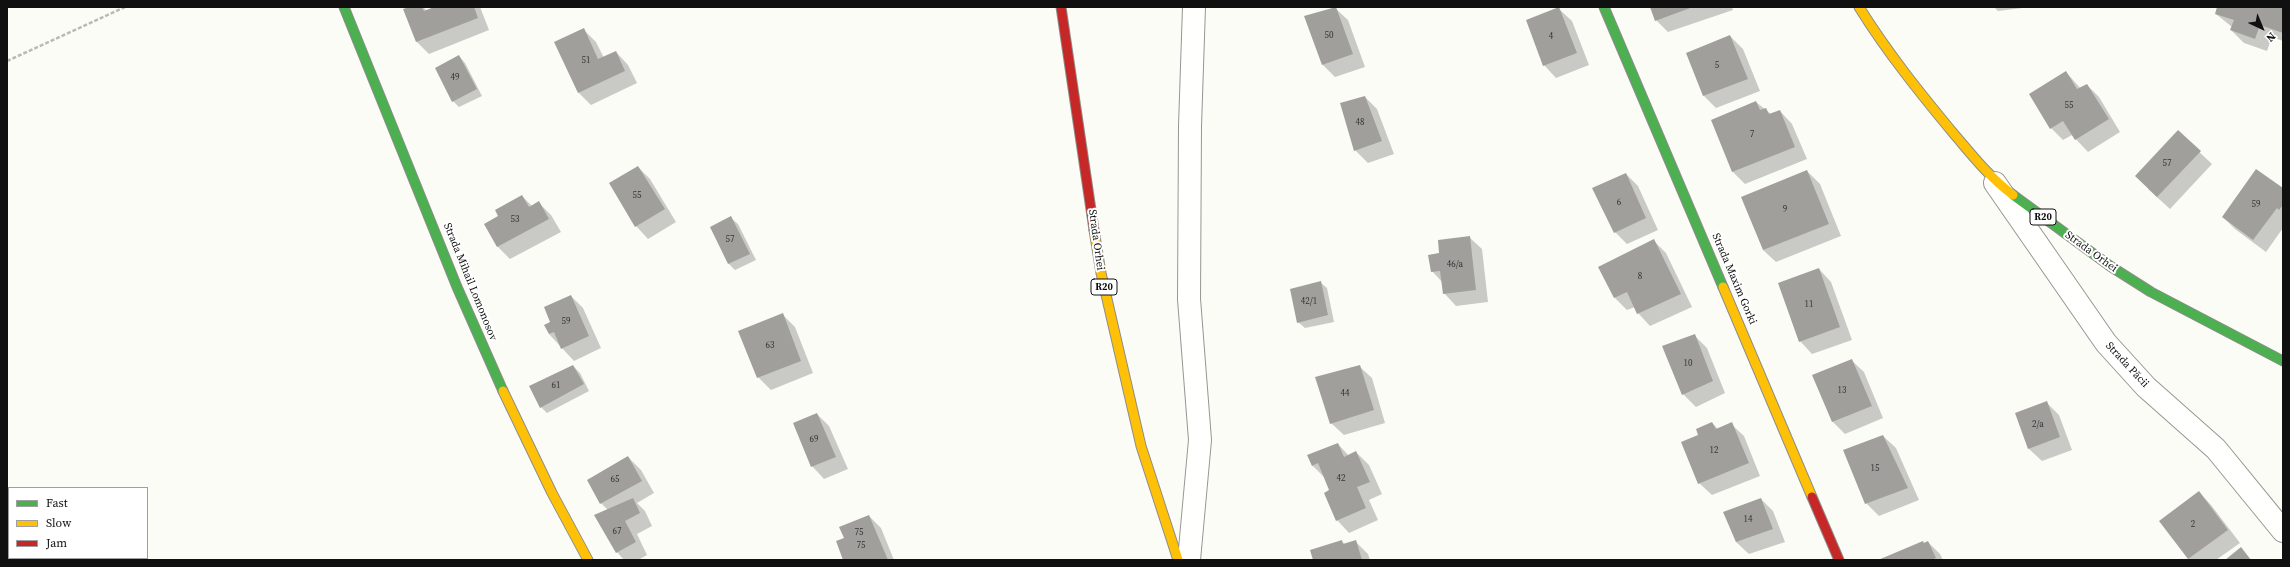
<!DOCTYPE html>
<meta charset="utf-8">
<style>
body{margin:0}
#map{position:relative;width:2290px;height:567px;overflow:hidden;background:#fcfcf7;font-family:"Source Serif 4",serif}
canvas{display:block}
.frame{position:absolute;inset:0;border:8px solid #101010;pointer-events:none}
.legend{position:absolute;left:8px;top:487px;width:140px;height:72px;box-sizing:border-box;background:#fff;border:1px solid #9f9f9f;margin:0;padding:5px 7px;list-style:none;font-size:12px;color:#101010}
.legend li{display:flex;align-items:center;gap:8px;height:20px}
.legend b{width:20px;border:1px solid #9f9f9f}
.north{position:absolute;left:2242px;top:8px;width:40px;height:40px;-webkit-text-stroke:3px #fff;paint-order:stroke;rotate:136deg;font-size:11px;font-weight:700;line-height:16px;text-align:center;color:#101010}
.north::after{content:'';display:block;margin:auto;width:14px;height:18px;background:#101010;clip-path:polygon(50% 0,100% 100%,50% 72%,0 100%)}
</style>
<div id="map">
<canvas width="2290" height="567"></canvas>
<div class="frame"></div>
<ul class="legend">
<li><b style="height:5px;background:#4caf50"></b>Fast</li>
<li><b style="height:5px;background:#ffc107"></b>Slow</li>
<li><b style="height:5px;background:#c62828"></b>Jam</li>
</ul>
<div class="north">N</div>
</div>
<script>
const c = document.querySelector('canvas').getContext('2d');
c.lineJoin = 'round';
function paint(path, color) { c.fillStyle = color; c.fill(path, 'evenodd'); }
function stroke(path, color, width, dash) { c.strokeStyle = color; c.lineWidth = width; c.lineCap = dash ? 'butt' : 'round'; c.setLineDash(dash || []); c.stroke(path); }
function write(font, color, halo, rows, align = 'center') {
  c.font = font + ' "Source Serif 4",serif'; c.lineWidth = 4; c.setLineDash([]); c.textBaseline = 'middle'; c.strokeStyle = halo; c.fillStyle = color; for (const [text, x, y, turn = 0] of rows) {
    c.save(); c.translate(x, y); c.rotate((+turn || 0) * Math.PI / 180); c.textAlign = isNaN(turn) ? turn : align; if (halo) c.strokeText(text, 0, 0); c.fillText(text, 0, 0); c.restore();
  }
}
paint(new Path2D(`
 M412 7H423L427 11 436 7H480L489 30 429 54 416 41Z
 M1651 7H1732L1733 10 1668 32 1656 20Z
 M1994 7H2031L1998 11Z
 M2218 7H2283V41L2272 37 2267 51 2244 43 2231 30 2232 27 2216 14Z
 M1335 8 1348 20 1365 67 1335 77 1323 65 1305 17Z
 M1559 9 1572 21 1589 65 1556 78 1544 65Z
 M584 30 596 42 604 58 616 52 628 65 637 83 591 105 579 93Z
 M1730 36 1743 49 1760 91 1716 108 1704 96 1687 54Z
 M459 56 465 63 482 96 459 107 453 101Z
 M2066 72 2081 89 2087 85 2099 97 2120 132 2088 152 2072 135 2063 140 2051 128Z
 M1365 97 1377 109 1394 154 1368 163 1355 150Z
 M1756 102 1771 114 1780 111 1792 124 1807 159 1745 184 1733 172 1712 120Z
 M2178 132 2212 164 2170 209 2148 189Z
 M638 167 650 179 676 222 648 239 636 226Z
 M1807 171 1820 184 1841 236 1776 262 1763 250Z
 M1626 174 1638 186 1658 230 1627 244 1615 232Z
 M2283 190V228L2266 252 2235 229 2223 217Z
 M522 196 532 206 539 203 551 215 561 232 510 259 498 247 485 224 500 216Z
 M731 218 738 224 756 260 735 270 729 264 711 228Z
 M1469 237 1482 249 1488 302 1456 306 1444 293 1442 282 1432 271 1440 254Z
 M1653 240 1666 253 1692 307 1650 326 1638 313 1635 307 1627 310 1615 298 1599 267Z
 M1819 269 1831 282 1852 340 1812 354 1800 341Z
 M1320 282 1327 288 1334 322 1305 328 1298 322Z
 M571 296 583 308 601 348 574 361 549 334 552 322Z
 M782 314 795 327 813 373 771 390 758 377Z
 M1695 336 1707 348 1725 393 1696 407 1683 394Z
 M1851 360 1864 372 1883 418 1845 434 1833 422 1813 376Z
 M573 366 580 373 589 391 547 413 541 407Z
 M1359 366 1372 378 1385 423 1344 435 1331 423Z
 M2046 402 2059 415 2072 450 2042 461 2029 449 2016 414Z
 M817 414 829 426 848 469 824 479 812 466Z
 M1712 423 1718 429 1731 424 1744 436 1760 476 1712 495 1699 483 1700 435Z
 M1883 436 1896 448 1919 500 1879 516 1866 503Z
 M1338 444 1349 456 1356 452 1369 465 1382 494 1369 500 1378 520 1349 533 1337 520 1331 491 1325 478 1312 465Z
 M628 457 641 470 654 493 637 503 645 511 652 526 637 534 647 555 638 560H624L617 552 608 510 601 503Z
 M2199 492 2211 505 2240 543 2216 560H2190L2161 521Z
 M1761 499 1773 511 1785 542 1749 554 1736 542 1724 512Z
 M869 516 881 528 894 560H845V539Z
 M1341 541 1345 544 1355 541 1368 554 1370 560H1314Z
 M1928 542 1940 554 1943 560H1881Z`), '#0003');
paint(new Path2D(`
 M409 7H422L424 11 434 7H474L478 18 416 42 403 9Z
 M1336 7 1353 54 1322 65 1304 16Z
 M1559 7 1577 53 1543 66 1526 20Z
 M1650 7H1693L1655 21Z
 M2217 7H2283V33L2260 25 2255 39 2230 30 2234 20 2215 14Z
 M584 28 598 59 616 51 625 71 578 93 554 42Z
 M1730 35 1748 79 1703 96 1686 53Z
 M459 55 477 89 452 102 435 68Z
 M2066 71 2077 89 2087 84 2109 119 2075 140 2063 121 2050 129 2029 94Z
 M1365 96 1382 141 1354 151 1340 103Z
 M1756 101 1760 110 1766 108 1769 114 1780 110 1795 147 1732 172 1711 120Z
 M2178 130 2201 151 2157 197 2135 176Z
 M638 166 665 209 635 227 609 183Z
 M2256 169 2283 188V205L2279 210 2277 208 2253 240 2222 217Z
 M1807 170 1829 224 1763 250 1741 197Z
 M1626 173 1646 218 1614 233 1592 188Z
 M522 195 529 207 539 201 549 219 497 247 484 224 498 216 495 210Z
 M731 216 750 254 728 264 710 227Z
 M1470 236 1476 290 1443 294 1440 271 1431 272 1428 255 1439 253 1438 240Z
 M1654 239 1681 294 1637 314 1627 292 1614 298 1598 267Z
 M1819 268 1840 327 1799 342 1778 283Z
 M1321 281 1328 315 1297 323 1290 289Z
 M571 295 589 336 561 349 554 332 549 334 544 325 550 322 544 307Z
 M783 313 801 361 757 378 738 331Z
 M1695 334 1713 381 1682 395 1662 346Z
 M1852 359 1872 406 1832 422 1812 375Z
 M573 365 584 384 540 408 529 386Z
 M1360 365 1374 410 1330 424 1315 377Z
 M2047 401 2060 437 2028 449 2015 413Z
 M817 413 836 457 811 467 793 423Z
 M1712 422 1716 429 1732 422 1749 463 1698 484 1681 442 1698 435 1696 429Z
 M1883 435 1908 488 1865 504 1843 450Z
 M1338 443 1344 457 1356 451 1370 482 1357 487 1366 508 1336 521 1324 493 1329 490 1318 463 1312 466 1307 455Z
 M628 456 642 481 600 504 587 480Z
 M2199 491 2228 530 2188 559 2159 521Z
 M633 498 640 513 625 521 636 542 616 553 594 515Z
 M1761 498 1773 529 1736 542 1723 512Z
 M869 515 888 560H843L836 541 844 538 839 527Z
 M1342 540 1343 544 1356 540 1362 560H1313L1310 550Z
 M1923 541 1924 543 1928 541 1936 558 1931 560H1878Z
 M2241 547 2251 560H2225Z`), '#a09f9c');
const street = new Path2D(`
 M1995 183 2106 343 2146 387 2216 449 2283 531
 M1189 560 1200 440 1189 299 1190 126 1194 7`);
const fast = new Path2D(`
 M344 7 457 287 503 391
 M1604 7 1723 287
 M2013 195 2110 266 2151 292 2283 361`);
const slow = new Path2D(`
 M1859 7C1887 52 1920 93 1954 134 1973 156 1989 177 2013 195
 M1094 230 1101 273 1141 446 1178 560
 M1723 287 1812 497
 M503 391 552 493 588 560`);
const jam = new Path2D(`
 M1061 7 1094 230
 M1812 497 1839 560`);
stroke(street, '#969694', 24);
stroke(fast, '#8d8d8b', 11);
stroke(slow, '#8d8d8b', 11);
stroke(jam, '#8d8d8b', 11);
stroke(new Path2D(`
 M7 61 125 7`), '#b9b9b8', 2.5, [4, 2]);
stroke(street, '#fffffe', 22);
stroke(fast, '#4caf50', 9);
stroke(slow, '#ffc107', 9);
stroke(jam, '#c62828', 9);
write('9px', '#343433', null, [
 ["50",1329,36],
 ["4",1551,37],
 ["51",586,61],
 ["5",1717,66],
 ["49",455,78],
 ["55",2069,106],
 ["48",1360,123],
 ["7",1752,135],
 ["57",2167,164],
 ["55",637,196],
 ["6",1619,203],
 ["59",2256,205],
 ["9",1785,210],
 ["53",515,220],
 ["57",730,240],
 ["46/a",1455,265],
 ["8",1640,277],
 ["42/1",1309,302],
 ["11",1809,305],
 ["59",566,322],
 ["63",770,346],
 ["10",1688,364],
 ["61",556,386],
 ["13",1842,391],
 ["44",1345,394],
 ["2/a",2038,425],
 ["69",814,440],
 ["12",1714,451],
 ["15",1875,469],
 ["42",1341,479],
 ["65",615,480],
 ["14",1748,520],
 ["2",2193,525],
 ["67",617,532],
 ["75",859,533],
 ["75",861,546]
]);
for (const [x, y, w] of [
 [2043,217,26],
 [1104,287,26]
]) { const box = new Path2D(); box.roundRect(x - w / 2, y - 8, w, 16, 3); c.fillStyle = '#fff'; c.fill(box); stroke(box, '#101010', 1); }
write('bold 10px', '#101010', null, [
 ["R20",2043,217],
 ["R20",1104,287]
]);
write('11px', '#101010', '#fff', [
 ["Strada Orhei",1096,240,82],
 ["Strada Orhei",2091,252,36],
 ["Strada Maxim Gorki",1734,279,67],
 ["Strada Mihail Lomonosov",470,282,68],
 ["Strada Păcii",2127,365,47]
]);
</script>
